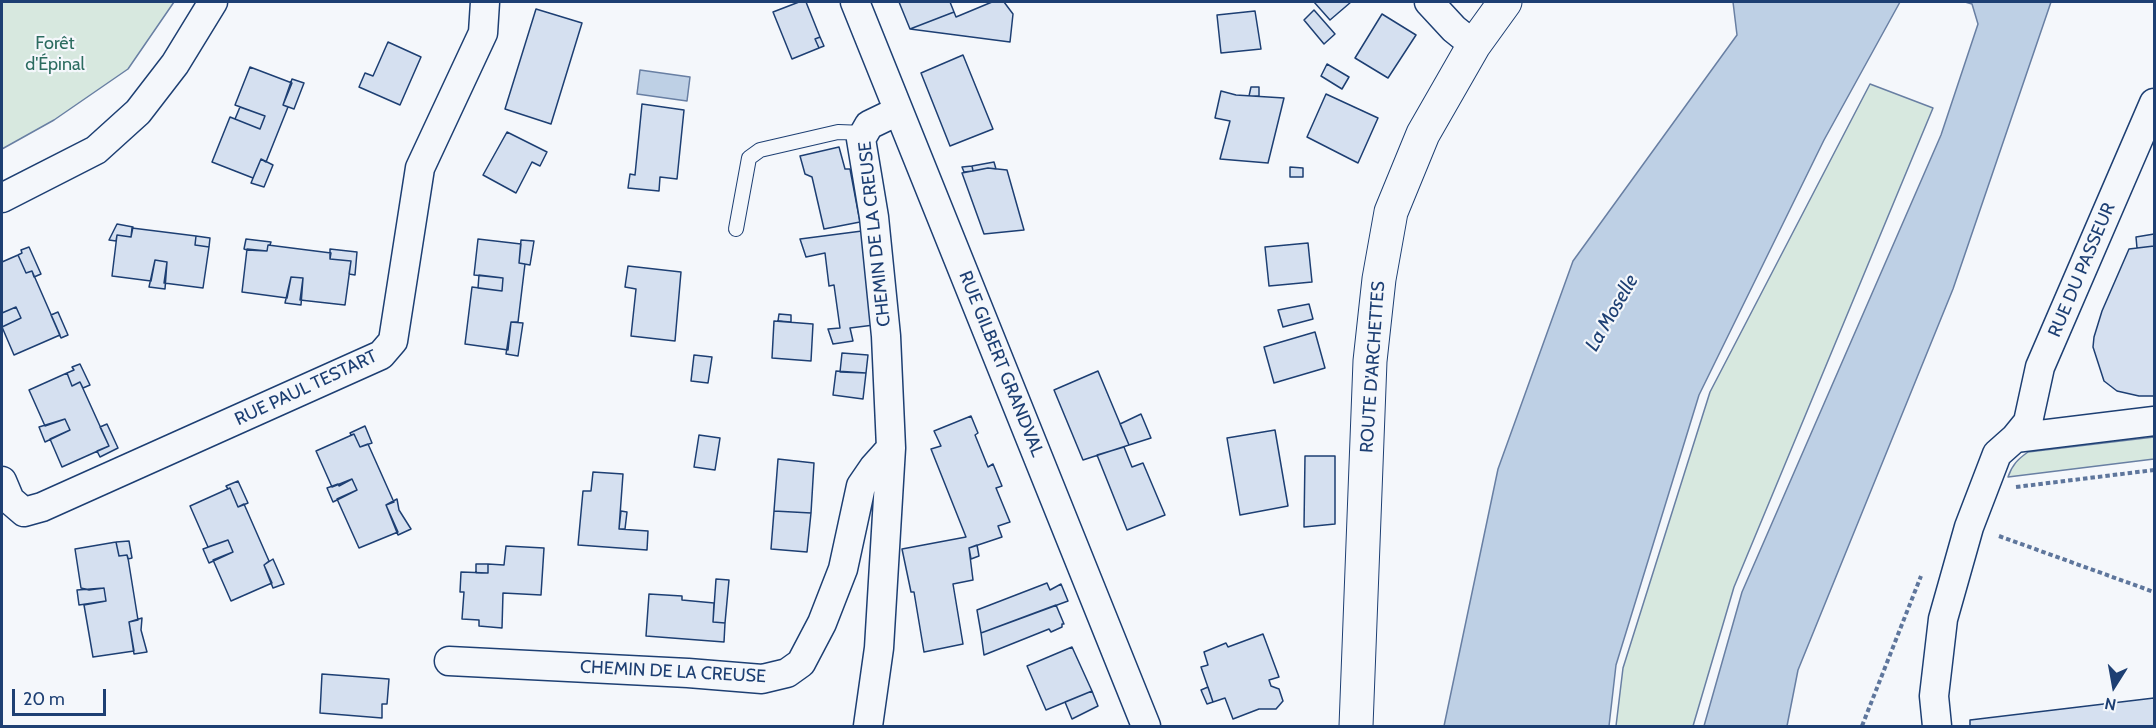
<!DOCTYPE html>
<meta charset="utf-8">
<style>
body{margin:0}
#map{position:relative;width:2156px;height:728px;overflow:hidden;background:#f4f7fb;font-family:Cabin,sans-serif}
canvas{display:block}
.frame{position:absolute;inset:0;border:3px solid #1d3f73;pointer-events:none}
.north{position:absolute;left:2084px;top:656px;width:60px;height:60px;-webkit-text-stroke:4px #f4f7fb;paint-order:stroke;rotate:191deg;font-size:16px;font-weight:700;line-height:24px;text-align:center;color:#1d3f73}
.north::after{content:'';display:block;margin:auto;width:21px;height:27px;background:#1d3f73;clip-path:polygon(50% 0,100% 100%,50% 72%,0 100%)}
.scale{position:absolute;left:12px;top:689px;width:94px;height:27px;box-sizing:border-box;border:3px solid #1d3f73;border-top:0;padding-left:8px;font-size:18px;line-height:21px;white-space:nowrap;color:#1d3f73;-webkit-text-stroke:4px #f4f7fb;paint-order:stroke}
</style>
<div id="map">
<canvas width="2156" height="728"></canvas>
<div class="frame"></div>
<div class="north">N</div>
<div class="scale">20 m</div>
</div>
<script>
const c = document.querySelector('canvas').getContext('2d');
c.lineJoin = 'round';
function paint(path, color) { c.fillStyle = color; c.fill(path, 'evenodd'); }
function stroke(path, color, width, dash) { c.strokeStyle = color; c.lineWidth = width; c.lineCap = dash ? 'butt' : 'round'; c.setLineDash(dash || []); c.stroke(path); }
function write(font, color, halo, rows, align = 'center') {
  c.font = font + ' Cabin,sans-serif'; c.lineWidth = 4.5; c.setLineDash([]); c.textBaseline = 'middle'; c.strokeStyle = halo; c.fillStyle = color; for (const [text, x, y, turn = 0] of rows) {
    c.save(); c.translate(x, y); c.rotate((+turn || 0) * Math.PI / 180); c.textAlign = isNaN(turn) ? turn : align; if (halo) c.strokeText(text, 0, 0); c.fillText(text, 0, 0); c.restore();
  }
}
const green = new Path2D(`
 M2 2H174L128 69 54 120 2 149Z
 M1870 84 1933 108 1734 587 1693 726H1616L1623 668 1710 392Z
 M2154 437V459L2008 477C2012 465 2018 459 2028 452Z`);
paint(green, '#d7e8df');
stroke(green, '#687fa3', 1.5);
const water = new Path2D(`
 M1733 2H1900L1824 140 1699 395 1616 665 1609 726H1444L1498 469 1573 261 1737 35Z
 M1965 2H2051L1953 289 1798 670 1787 726H1704L1742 592 1941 135 1978 24 1972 4Z
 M640 70 690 77 687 101 637 94Z`);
paint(water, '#bed0e5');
stroke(water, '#687fa3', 1.5);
const building = new Path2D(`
 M799 2H806L820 37 815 39 819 48 792 59 773 12Z
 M899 2H950L954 12 910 29Z
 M992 2H1004L1013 14 1010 42 910 29 954 12 956 17Z
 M1314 2H1351L1330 20Z
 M536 9 582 23 551 124 505 109Z
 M1314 10 1335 34 1324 44 1304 20Z
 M1255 11 1261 49 1221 53 1217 15Z
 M1382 14 1416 35 1388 78 1355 58Z
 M820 37 824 46 819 48 815 39Z
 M388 42 421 57 400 105 359 87 365 73 373 76Z
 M963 55 993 129 950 146 921 73Z
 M1327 64 1349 77 1342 89 1321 76Z
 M250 67 292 83 283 105 288 107 266 162 261 159 253 178 212 162 230 117 260 129 265 116 235 105Z
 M292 79 304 83 294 109 283 105Z
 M1251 87H1259V96H1249Z
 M1221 91 1236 95 1284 98 1268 163 1220 159 1230 121 1215 118Z
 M1326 94 1378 118 1358 163 1307 137Z
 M642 104 684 110 677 179 660 177 659 191 628 188 630 174 635 175Z
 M240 107 265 116 260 129 235 119Z
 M507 132 547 152 540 166 532 162 516 193 483 175Z
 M839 147 845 169H850L860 222 824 229 812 177 805 174 800 156Z
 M261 159 273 165 264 187 251 183Z
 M994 162 996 169 988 168 973 171 972 166Z
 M972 166 973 171 964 172 962 167Z
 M1290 167 1303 168V177H1290Z
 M988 168 1007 170 1024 230 984 234 962 173Z
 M117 224 133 227 131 237 117 235 116 241 109 240Z
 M132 228 196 236 195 245 209 247 203 288 164 283 167 262 155 260 151 281 112 276 117 235 131 237Z
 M862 231 874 325 850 328 853 341 833 344 828 329 840 328 834 285 829 286 825 253 806 257 800 239Z
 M2154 234V246L2137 248 2136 237Z
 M196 236 210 238 209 247 195 245Z
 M246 239 271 242 270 245H268L267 251 247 250 244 249Z
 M478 239 521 244 519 263 525 264 518 322H511L508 350 465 344 472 287 502 291 503 278 474 275Z
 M521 240 534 241 530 265 519 263Z
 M1308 243 1312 282 1269 286 1265 247Z
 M268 245 331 253 330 259 351 261 345 305 300 300 303 278 291 277 287 298 242 292 247 249 267 251Z
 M2154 246V396H2139L2117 391 2104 381 2093 347 2094 337 2102 311 2129 249Z
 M29 247 41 274 34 277 32 271 26 273 18 255 22 253 21 250Z
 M330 249 357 252 355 275 349 274 351 261 330 259Z
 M18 255 26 273 32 271 60 335 14 355 2 327 21 318 16 307 2 313V262Z
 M155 260 167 262 165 289 149 287Z
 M628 266 681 272 675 341 631 336 636 289 625 287Z
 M479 275 503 278 502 291 478 288Z
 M291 277 303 278 301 305 285 303Z
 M1309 304 1313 319 1283 327 1278 310Z
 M16 307 21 318 2 327V311V313Z
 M58 312 68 335 61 338 51 315Z
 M779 314 791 315V322L778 321Z
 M774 321 813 324 811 361 772 358Z
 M511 322 523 323 518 356 506 354Z
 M1315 332 1325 368 1274 383 1264 347Z
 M842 353 868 355 866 373 840 372Z
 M694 355 712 357 708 383 691 381Z
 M80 364 90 385 83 388 80 382 72 386 67 373 74 370 72 367Z
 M836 371 866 373 863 399 833 395Z
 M1098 371 1129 445 1083 460 1054 390Z
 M67 373 72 386 80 382 109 446 62 467 50 439 70 430 65 419 45 426 29 390Z
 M1141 414 1151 438 1129 445 1120 424Z
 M971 416 978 433 975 435 988 467 993 464 1002 486 996 488 1010 522 998 526 1002 537 969 548 973 580 953 584 963 644 924 652 914 592H911L902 549 966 537 931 449 941 446 934 431Z
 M65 419 70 430 45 442 39 427Z
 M107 424 118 448 100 457 97 451 109 446 100 427Z
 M365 426 372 443 360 447 354 434 351 435 350 433Z
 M1275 430 1288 506 1240 515 1227 438Z
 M354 434 360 447 368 444 393 500 394 502 386 505 398 532 359 548 337 499 357 490 352 479 332 487 316 451Z
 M699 435 720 438 715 470 694 467Z
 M1124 447 1132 467 1143 463 1165 515 1127 530 1097 455Z
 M1305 456H1335V524L1304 527Z
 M778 459 814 463 811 513 774 511Z
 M593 472 623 474 619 529 648 531 647 550 578 545 583 491H591Z
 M352 479 357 490 333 502 327 488 338 484 339 486Z
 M238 481 248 503 238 507 230 488 228 489 226 486Z
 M230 488 238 507 244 504 269 561 264 565 272 583 231 601 213 560 233 552 228 540 208 547 190 506Z
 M397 499 399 510 411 529 398 535 386 505Z
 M621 511 627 512 625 529H619Z
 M774 511 811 513 807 552 771 549Z
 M228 540 233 552 209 563 203 549Z
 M129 541 132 558 128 559 127 555 119 556 116 542Z
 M116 542 119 556 127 555 128 558 138 620 129 622 134 651 93 657 84 605 106 601 104 588 89 590 81 588 75 549Z
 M977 545 979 556 971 559 969 548Z
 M506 546 544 548 541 595 503 593 502 628 479 626V620L462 619 464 592H460L461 572 488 573V564L504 565Z
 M273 559 284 584 273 588 264 565Z
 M476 564H488V573H476Z
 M716 579 729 580 725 623 713 622Z
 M1047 583 1050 590 1061 584 1068 601 981 633 977 610Z
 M104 588 106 601 79 605 77 590Z
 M649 594 682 596V600L714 603 713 622 725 623 724 642 646 636Z
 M1056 605 1064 624H1062V627L1051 632 1049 629 984 655 981 633Z
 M142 618 141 630 147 652 134 654 129 622Z
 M1263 634 1279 677 1269 680 1271 686 1279 689 1283 701 1276 709H1259L1233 719 1225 698 1213 702 1201 667 1208 665 1204 652 1226 643 1228 647Z
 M1072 647 1092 691 1046 710 1027 666Z
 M322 674 389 679 387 704H382V718L320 713Z
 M1208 687 1213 702 1207 704 1201 690Z
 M1092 691 1098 706 1072 719 1065 702Z
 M2154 698V726H1970V720Z`);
paint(building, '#d5e0f0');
stroke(building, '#1d3f73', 1.5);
const service = new Path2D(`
 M736 229 749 158 760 150 838 132 865 133`);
const minor = new Path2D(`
 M855 2 1146 726
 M1429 2 1454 29 1474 45
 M2 198 96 150 138 112 175 64 213 2
 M2015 438 2154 421
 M2 481 10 500 24 512 42 507 381 355 393 341 420 168 483 33 485 2
 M449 661 688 673 762 679 787 673 801 663 822 623 843 569 861 486 874 467 891 448 886 336 874 217 861 139 869 125 898 111
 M868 726 879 648 891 448
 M1937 726 1934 696 1943 619 1969 527 1997 454 2015 438 2028 422 2040 367 2154 103`);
const tertiary = new Path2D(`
 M1356 726 1370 361 1379 279 1391 212 1423 134 1474 45 1505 2`);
stroke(service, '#1d3f73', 16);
stroke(minor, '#1d3f73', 31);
stroke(tertiary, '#1d3f73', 35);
stroke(new Path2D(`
 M2016 487 2154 470
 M1999 536 2154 592
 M1862 726 1921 576`), '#5e769c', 4, [4.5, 3]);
stroke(service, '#f4f7fb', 14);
stroke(minor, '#f4f7fb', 28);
stroke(tertiary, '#f4f7fb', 33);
write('18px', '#2c6c60', '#f4f7fb', [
 ["Forêt",55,44],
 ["d'Épinal",55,65]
]);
write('18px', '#1d3f73', '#f4f7fb', [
 ["CHEMIN DE LA CREUSE",875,234,-96],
 ["RUE DU PASSEUR",2082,270,-67],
 ["RUE GILBERT GRANDVAL",1001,364,68],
 ["ROUTE D'ARCHETTES",1373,367,-86],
 ["RUE PAUL TESTART",306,388,-25],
 ["CHEMIN DE LA CREUSE",673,672,3]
]);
write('italic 20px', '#1d3f73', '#f4f7fb', [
 ["La Moselle",1612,313,-60]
]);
</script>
